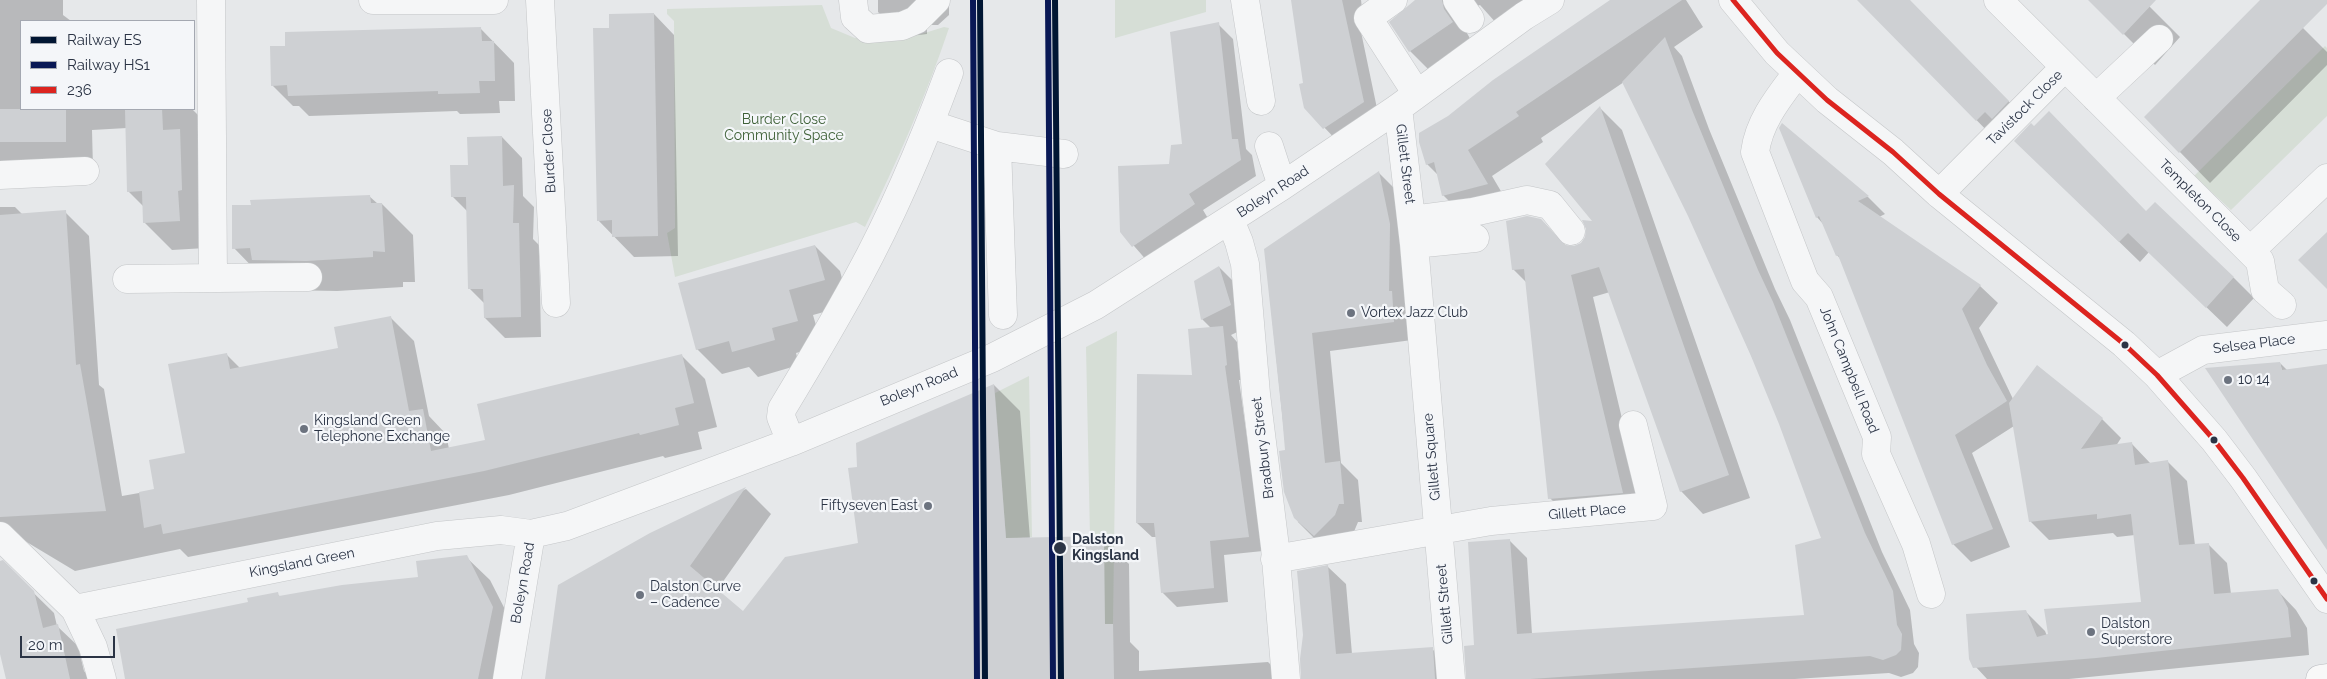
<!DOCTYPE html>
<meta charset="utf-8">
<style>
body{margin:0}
#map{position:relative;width:2327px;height:679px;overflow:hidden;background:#e6e8ea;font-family:Raleway,sans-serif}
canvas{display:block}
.legend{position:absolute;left:20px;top:20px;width:175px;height:90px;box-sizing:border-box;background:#f4f6f9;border:1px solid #a4a8b1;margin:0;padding:6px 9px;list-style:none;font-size:15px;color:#2b3445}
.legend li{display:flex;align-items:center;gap:10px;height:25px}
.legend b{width:25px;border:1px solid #a4a8b1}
.scale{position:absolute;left:20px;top:636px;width:95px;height:22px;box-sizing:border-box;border:2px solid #2b3445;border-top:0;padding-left:6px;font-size:15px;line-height:18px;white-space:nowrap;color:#2b3445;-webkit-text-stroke:4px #f4f6f9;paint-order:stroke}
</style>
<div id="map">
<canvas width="2327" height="679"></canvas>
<ul class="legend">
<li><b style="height:6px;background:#011633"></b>Railway ES</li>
<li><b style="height:6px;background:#091855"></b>Railway HS1</li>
<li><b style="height:6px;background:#dc241f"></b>236</li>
</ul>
<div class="scale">20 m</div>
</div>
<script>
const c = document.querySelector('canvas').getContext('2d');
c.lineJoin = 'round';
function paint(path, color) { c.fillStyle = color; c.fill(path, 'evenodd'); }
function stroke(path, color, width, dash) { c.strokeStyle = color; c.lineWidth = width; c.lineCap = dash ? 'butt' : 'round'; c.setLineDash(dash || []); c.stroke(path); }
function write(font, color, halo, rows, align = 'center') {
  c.font = font + ' Raleway,sans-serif'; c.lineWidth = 4.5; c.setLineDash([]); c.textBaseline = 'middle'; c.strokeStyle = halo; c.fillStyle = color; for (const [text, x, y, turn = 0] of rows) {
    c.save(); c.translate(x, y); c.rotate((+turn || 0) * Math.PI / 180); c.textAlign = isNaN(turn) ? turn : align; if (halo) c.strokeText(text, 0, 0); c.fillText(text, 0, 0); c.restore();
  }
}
paint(new Path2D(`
 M1115 0H1206V12L1115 38Z
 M822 5 831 28 855 38 915 36 944 27 949 28C926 96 897 162 865 227L856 222 675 277 667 233 675 228 674 21 667 14V9Z
 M2325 46 2327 48V116L2231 210 2194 176Z
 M1117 331 1113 624H1105L1090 537 1086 347Z
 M1029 376 1032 537 1018 538 1012 618 995 393Z`), '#d6ded6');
paint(new Path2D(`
 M0 0H63V15L71 21H21V109H192L200 117 206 248 172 250 144 222V207L128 191 127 128 92 130 93 168 0 175Z
 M878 0H949V15L938 25H927V34L903 37 878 12Z
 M1292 0H1361L1364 25 1360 27 1379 118 1340 144 1305 107 1304 84Z
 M1417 0H1551L1506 34 1480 5 1470 8 1462 24 1473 44 1431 72 1410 51Z
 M1612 0H1686L1703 27 1674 47 1682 56 1709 129 1775 289 1790 320 1882 552 1910 610 1914 644 1919 653 1918 667 1913 673 1901 677 1889 673 1795 679H1471L1475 646 1509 540 1527 558 1532 634 1806 616 1823 539 1781 423 1690 216 1624 82 1541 138 1543 142 1492 176 1512 210 1468 220 1443 195 1438 175 1427 164 1448 117Z
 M1859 0H1909L2029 122 1997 141Z
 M2090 0H2143L2180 37 2155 65Z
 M2262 0H2275L2327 52V65L2210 183 2146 117Z
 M654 14 674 35 678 256 634 257 598 220 611 29Z
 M1218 24 1233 39 1246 149 1252 155 1256 176 1203 210 1209 220 1148 262 1121 231 1183 145Z
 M481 29 514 63 515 101H499L500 113 460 114 457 111 309 116 299 106H293L272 85 286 47Z
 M1600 108 1622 130 1750 498 1703 514 1681 491 1610 292 1593 297 1645 515 1572 521 1550 498 1527 283 1513 269 1541 220 1567 247 1574 248 1582 244 1595 222Z
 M1782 124 1868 197 1885 214 1879 217 1980 286 1998 303 1979 328 2013 399 2102 419 2121 438 2116 446 2132 444 2151 464 2168 462 2187 481 2195 545 2208 544 2227 563 2231 594 2277 590 2296 610 2307 628 2309 655 2069 679H1987L1976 667 2026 612 2045 631 2047 636 2142 603 2135 535 2117 537 2113 533 2049 540 2030 521 2014 426 1972 453 2010 547 1971 562 1953 544 1841 260 1837 255 1823 224 1817 217Z
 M502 137 522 158 523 196 534 207 533 239 539 245 541 337 505 338 485 318V304L470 289 468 212 452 196 469 166Z
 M2036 161 2147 213 2234 278 2254 298 2227 327 2149 252 2140 262Z
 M1379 173 1397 191 1412 340 1330 351 1341 463 1358 480 1362 522H1358L1353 534 1317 541 1298 522 1286 451 1265 250Z
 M369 196 378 204H382L413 235 415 282H403V287L337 291 284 290 264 279 234 248 252 206Z
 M0 207H15L23 215 65 212 89 236 99 385 104 389 122 496 156 490 186 454 226 354 240 368 339 349 390 317 414 341 429 416 446 434 449 449 487 441 681 355 705 379 717 427 698 432 702 449 665 458 663 456 509 495 188 557 180 549 75 571 0 526Z
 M815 246 840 271 849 305 813 315 822 346 796 353 799 365 758 377 749 367 722 374 697 349Z
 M1219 267 1239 287 1250 326 1231 335 1237 342 1241 380H1239L1263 551 1224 555 1228 602 1177 607 1162 592 1157 537H1152L1137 523 1211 328 1202 319Z
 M2280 363 2288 371 2327 366V546Z
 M994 385 1020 411 1030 539 1103 538 1129 564 1130 642 1139 651V671L1268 662 1285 679H546L650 534 746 489 771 514 717 590 743 612 859 544 858 468Z
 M466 557 490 580 516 631 506 679H126L250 603 277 594 281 597 419 578Z
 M0 562H2L54 613 57 626 78 646 84 671 91 679H7L0 649Z
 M1328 567 1346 584 1352 654 1432 649 1450 666 1451 679H1304Z`), '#0003');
paint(new Path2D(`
 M1291 0H1342L1364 102 1323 129 1304 108 1299 84 1303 83Z
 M1415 0H1442L1444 9 1453 22 1409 52 1389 22Z
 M1610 0H1682L1516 112 1519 116 1468 150 1488 184 1442 196 1434 162 1426 165 1419 142V133L1448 116 1493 80Z
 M1857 0H1910L2009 101 1992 119 1985 112 1976 121Z
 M2088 0H2156L2123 35Z
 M2260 0H2327V4L2179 153 2144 117Z
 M654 13 658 236 612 237V220L597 221 593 28H609V14Z
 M1219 22 1232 139H1238L1241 160 1189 194 1195 204 1132 247 1120 232 1118 166 1169 164 1171 145 1182 144 1170 32Z
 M481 27 482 41H494L495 81H479L480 93 438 94V91L288 96 287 85 271 86 270 46H285V32Z
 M1665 37 1692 110 1758 270 1773 302 1865 533 1893 591 1897 625 1902 634 1901 650 1896 655 1883 660 1870 656 1530 679H1466L1464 646 1474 645 1468 542 1510 539 1517 634 1804 615 1795 545 1821 538 1779 424 1751 356 1688 216 1622 82Z
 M1600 106 1729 475 1680 492 1599 267 1571 275 1623 493 1548 499 1524 269 1512 270 1506 221 1527 216 1541 219 1565 245 1574 246 1581 243 1585 237 1586 229 1582 220 1592 221 1545 164Z
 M0 109H66V142H0Z
 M125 109H162L163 130 180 129 182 190 178 191 180 221 143 223 142 191 127 192Z
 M2049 111 2146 211 2155 202 2234 277 2206 308 2128 233 2119 242 2014 141 2031 123 2034 126Z
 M1782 123 1869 196 1858 201 1981 285 1962 309 1987 365 2007 401 1955 435 1993 529 1952 545 1838 255 1836 256 1819 216 1816 218 1779 128Z
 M502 136 503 186 514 185 513 223H519L521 317 484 318 483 289H468L466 197H451L450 165H468L467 137Z
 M1379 171 1390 224 1389 291H1392L1394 322 1312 333 1325 463 1340 461 1344 504H1339L1335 515 1314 536 1294 518 1284 492 1279 451 1285 450 1282 415 1264 249Z
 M370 195 371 203H382L385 252 373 251V257L306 261 252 260 250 248 232 249V205H251L250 200Z
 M66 210 76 365 80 364 106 511 0 517V215Z
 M2327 232V289L2298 260Z
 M815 245 825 280 789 290 798 321 772 328 775 340 732 352 729 341 696 350 678 283Z
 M1219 266 1231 305 1201 320 1194 281Z
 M391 316 409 411 423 409 431 451 485 440 477 404 682 354 694 403 675 408 679 425 640 435 639 433 484 471 163 534 161 524 144 528 139 492 154 489 149 460 185 453 168 364 227 353 230 369 338 348 334 327Z
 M1223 326 1227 365 1225 366 1249 537 1210 541 1214 588 1161 593 1154 523H1136L1137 374 1192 375 1188 329Z
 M2280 362 2282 370 2327 364V550L2205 368Z
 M2037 365 2103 418 2081 449 2132 442 2135 465 2168 460 2179 545 2209 543 2214 594 2278 589 2288 608 2291 637 2096 658 1973 668 1969 659 1966 614 2026 610 2037 637 2048 634 2044 609 2141 602 2131 514 2097 519V514L2029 522 2009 403Z
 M994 384 1006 538 1104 536 1105 624H1113L1114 679H545L558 585 650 533 746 487 690 566 743 611 785 557 858 543 848 468 857 467 856 443Z
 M467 555 493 607 478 679H125L116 629 248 602 247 598 278 592 279 596 342 585 418 577 416 561Z
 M3 560 34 591 43 628 58 624 70 679H6L0 654V561Z
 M1328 565 1336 654 1433 647 1435 679H1301L1300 659 1303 635 1297 571Z`), '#ced0d3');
const minor = new Path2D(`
 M211 0 213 276
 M373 0H494
 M540 0 556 303
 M853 0 855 17 868 29 902 26 916 20 936 0
 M1245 0 1261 101
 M1393 0 1368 18 1417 94
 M1457 0 1470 19
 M1733 0 1777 53 1827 100 1893 152 1939 194 2124 344 2157 375 2214 440 2243 478 2327 599
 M1998 0 2250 251 2327 178
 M1797 73C1779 97 1759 121 1755 152L1805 281 1819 297 1877 437 1876 454 1916 544 1931 594
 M2096 98 2159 39
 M1398 108 1414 244 1451 679
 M930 124 997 146 1003 315
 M997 146 1064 154
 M1269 146 1282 186
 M0 175 85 171
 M1939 194 2065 67
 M1230 220 1239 242 1245 264 1256 394 1275 547 1286 679
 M1412 220 1473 212 1527 200 1550 205 1571 231
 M1414 244 1475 238
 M2250 251 2260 261 2265 290 2282 305
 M127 279 308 277
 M2157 375 2203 350 2327 335
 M791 442 781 417 782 409C808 366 834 322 858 278 894 212 923 143 949 73
 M0 536 75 609 93 647 102 679
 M1275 559 1491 521 1653 506 1633 425
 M75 609 437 536 501 530 531 534 567 526 791 442 992 358 1096 305 1282 186 1398 108 1524 16 1550 0
 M507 679 531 534`);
const highway = new Path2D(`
 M2320 679 2327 678`);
stroke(minor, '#c4c6c8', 29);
stroke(highway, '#b8bbbf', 29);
stroke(minor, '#f5f6f7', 28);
stroke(highway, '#f8f8f8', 28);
stroke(new Path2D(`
 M1733 0 1777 53 1827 100 1893 152 1939 194 2124 344 2157 375 2214 440 2243 478 2327 599`), '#dc241f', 5);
stroke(new Path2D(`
 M980 0 985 679
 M1055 0 1061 679`), '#011633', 6);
stroke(new Path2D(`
 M973 0 977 679
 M1048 0 1053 679`), '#091855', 6);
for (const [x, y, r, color] of [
 [1351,313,5,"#6c737f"],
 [2125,345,4.5,"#2b3445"],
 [2228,380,5,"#6c737f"],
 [304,429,5,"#6c737f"],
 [2214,440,4.5,"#2b3445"],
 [928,506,5,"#6c737f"],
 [1060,548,7,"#2b3445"],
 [2314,581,4.5,"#2b3445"],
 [640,595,5,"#6c737f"],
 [2091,632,5,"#6c737f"]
]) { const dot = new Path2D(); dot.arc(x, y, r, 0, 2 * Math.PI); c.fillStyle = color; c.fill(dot); stroke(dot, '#f4f6f9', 2); }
write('14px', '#2b3445', '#f4f6f9', [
 ["Tavistock Close",2025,108,-45],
 ["Burder Close",549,151,-93],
 ["Gillett Street",1405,164,83],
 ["Boleyn Road",1273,192,-33],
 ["Templeton Close",2200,201,45],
 ["Selsea Place",2254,344,-7],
 ["John Campbell Road",1849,370,68],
 ["Boleyn Road",919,387,-22],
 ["Bradbury Street",1263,448,-97],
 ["Gillett Square",1432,457,-95],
 ["Gillett Place",1587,512,-5],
 ["Kingsland Green",302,563,-11],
 ["Boleyn Road",523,583,-80],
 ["Gillett Street",1445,604,-95]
]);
write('14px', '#3f6138', '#f4f6f9', [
 ["Burder Close",784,120],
 ["Community Space",784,136]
]);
write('14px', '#2b3445', '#f4f6f9', [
 ["Vortex Jazz Club",1361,313],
 ["10 14",2238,380],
 ["Kingsland Green",314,421],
 ["Telephone Exchange",314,437],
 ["Fiftyseven East",918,506,"right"],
 ["Dalston Curve",650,587],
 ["– Cadence",650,603],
 ["Dalston",2101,624],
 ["Superstore",2101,640]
], 'left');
write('bold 14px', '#2b3445', '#f4f6f9', [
 ["Dalston",1072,540],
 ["Kingsland",1072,556]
], 'left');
</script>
